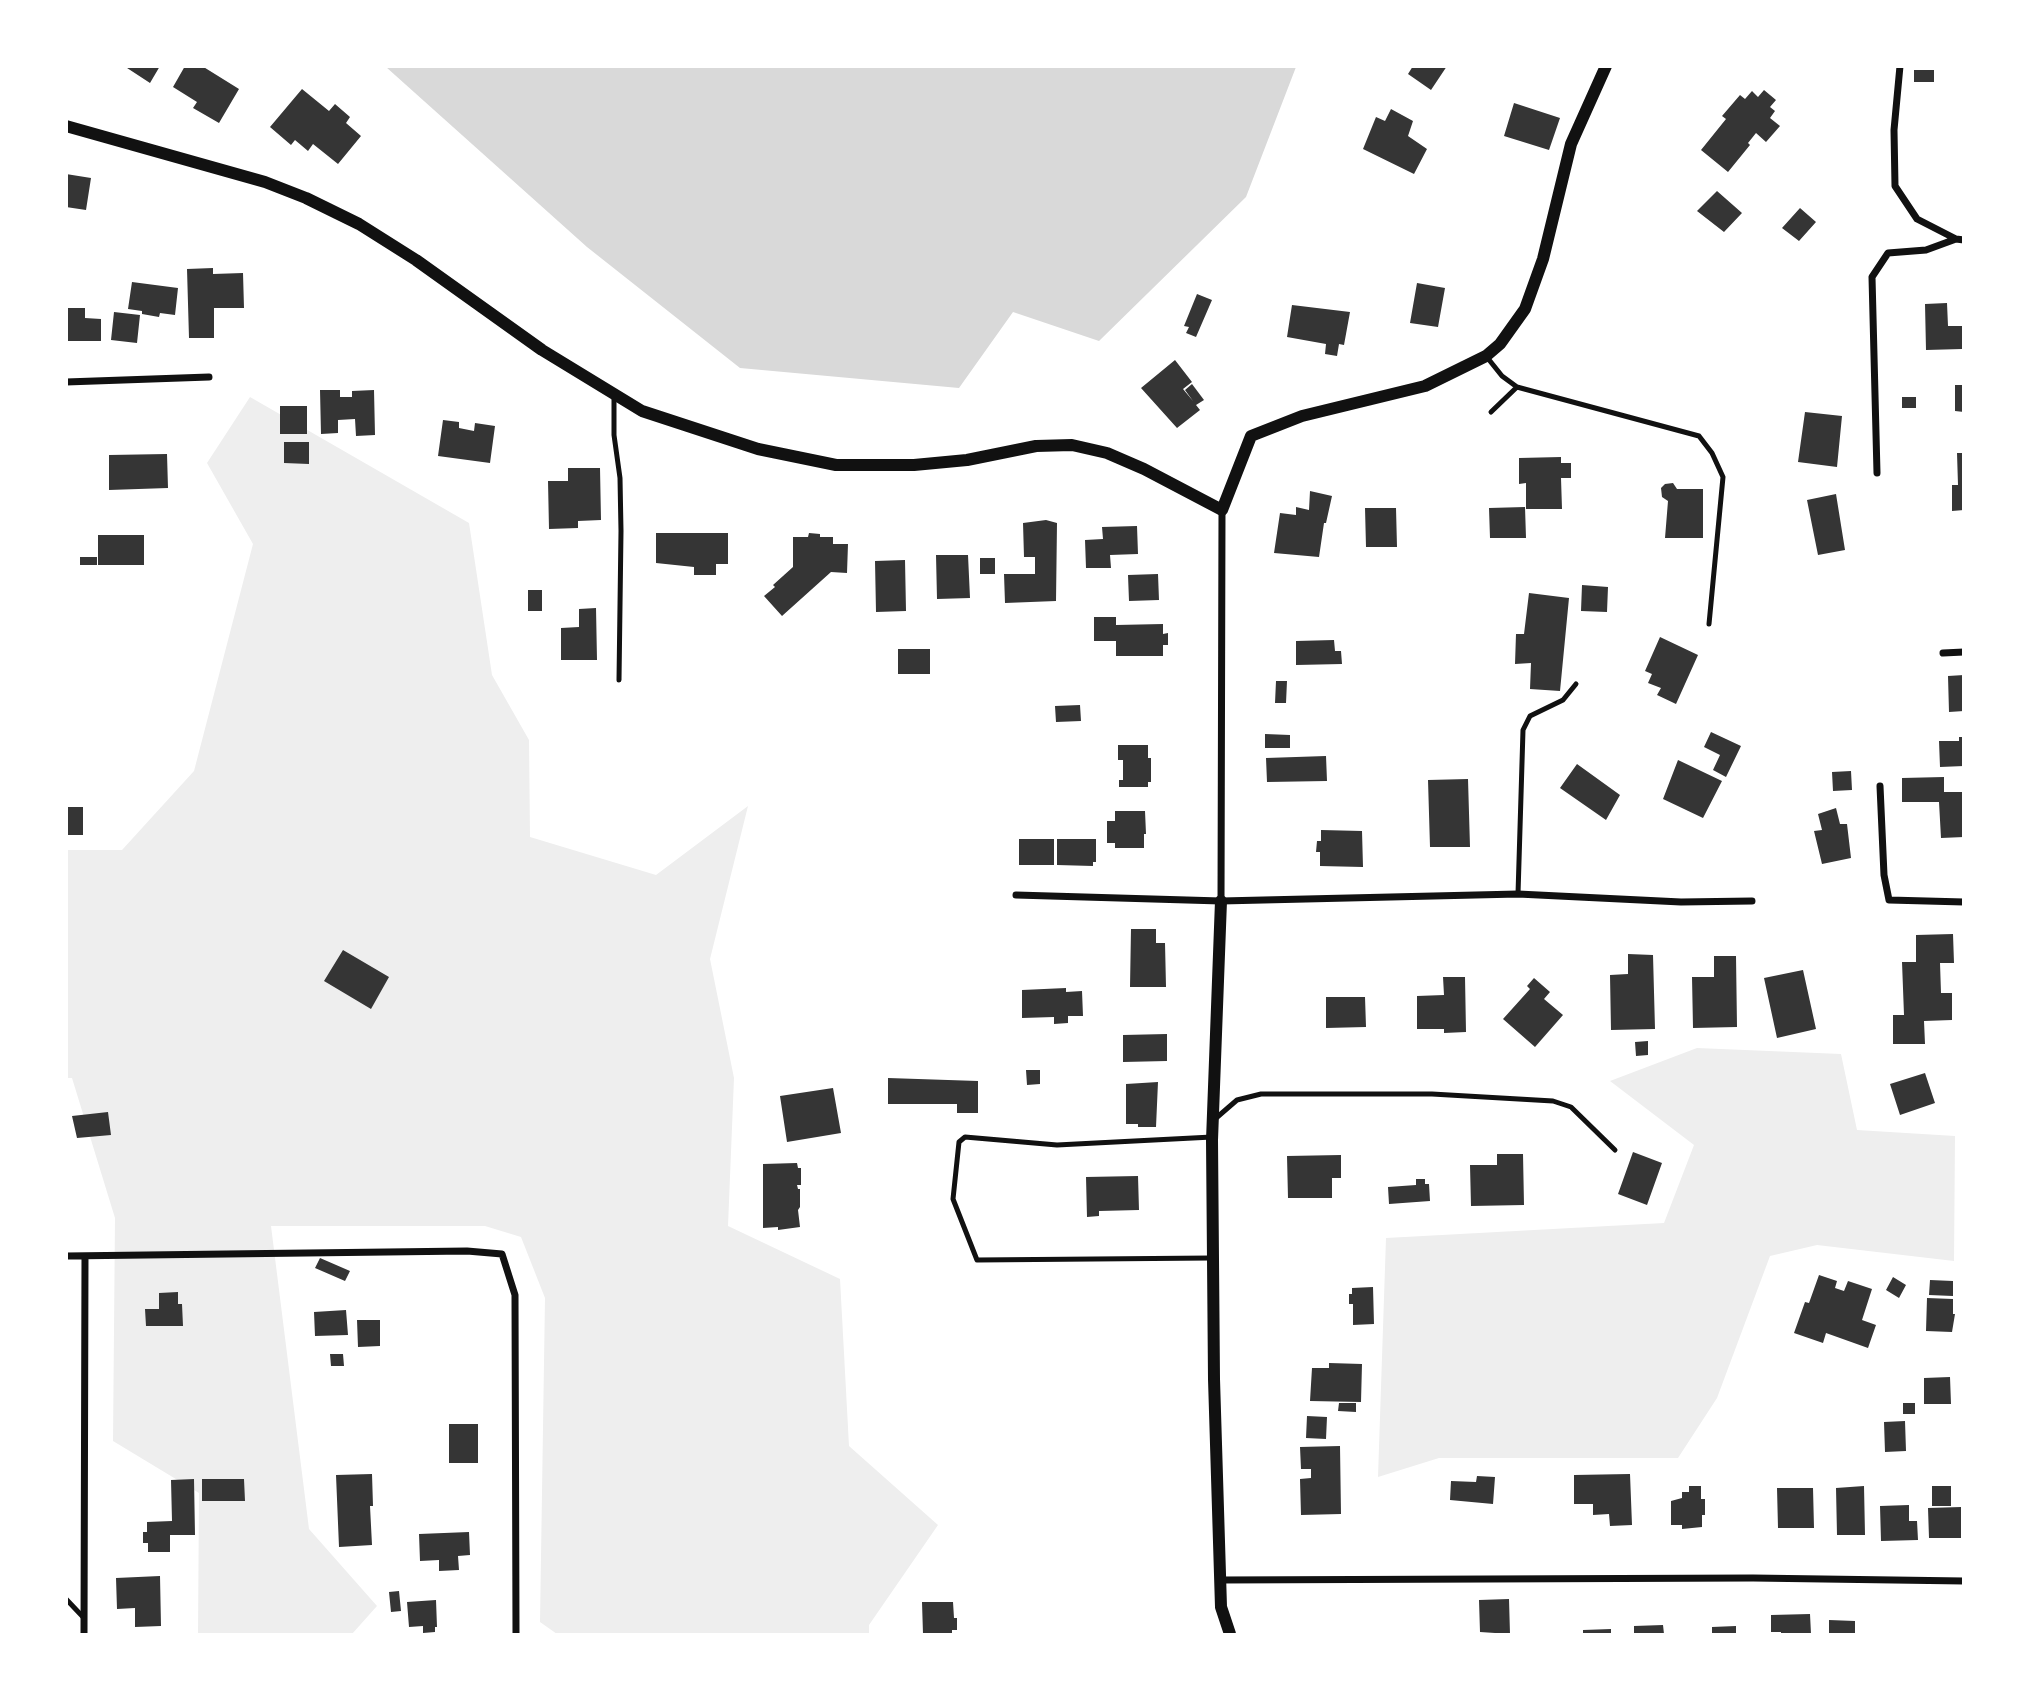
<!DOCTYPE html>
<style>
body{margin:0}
#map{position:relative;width:2030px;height:1701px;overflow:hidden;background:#fff;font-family:"Source Serif 4",serif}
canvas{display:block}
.frame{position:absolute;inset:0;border:68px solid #fff;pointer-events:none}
</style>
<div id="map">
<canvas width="2030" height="1701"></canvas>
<div class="frame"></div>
</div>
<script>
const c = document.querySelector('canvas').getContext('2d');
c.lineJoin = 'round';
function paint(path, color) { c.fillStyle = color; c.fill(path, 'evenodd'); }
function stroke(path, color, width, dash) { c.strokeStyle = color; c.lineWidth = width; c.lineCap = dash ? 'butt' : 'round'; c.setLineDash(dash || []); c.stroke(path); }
paint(new Path2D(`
 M250 397 469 523 492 675 529 740 530 837 656 875 748 806 710 959 734 1078 728 1226 840 1279 849 1446 938 1525 869 1625V1634H557L540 1622 545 1298 521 1237 485 1226H271L309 1529 377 1606 352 1634H198L199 1493 113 1441 115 1218 72 1078H67V850H122L194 771 253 544 207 463Z
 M1697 1048 1841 1054 1857 1130 1955 1136 1954 1261 1817 1245 1770 1256 1717 1398 1678 1458H1439L1378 1477 1386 1238 1664 1223 1694 1145 1610 1081Z`), '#eee');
paint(new Path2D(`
 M386 67H1296L1246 197 1099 341 1013 312 959 388 740 368 587 247Z`), '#d9d9d9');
paint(new Path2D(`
 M124 66H160L150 83Z
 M185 66H202L239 89 219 123 193 108 197 102 173 87Z
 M1413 66H1447L1431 90 1408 74Z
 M1914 70H1934V82H1914Z
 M302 89 329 111 335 104 350 117 346 123 361 136 338 164 313 144 308 151 295 140 291 145 270 127Z
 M1764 90 1776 100 1770 107 1775 111 1770 118 1780 126 1766 142 1756 133 1748 143 1750 145 1728 172 1701 150 1726 119 1722 116 1740 95 1745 99 1752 91 1758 97Z
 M1514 103 1560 118 1549 150 1504 136Z
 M1391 109 1413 121 1408 136 1427 149 1414 174 1363 149 1376 117 1385 121Z
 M66 174 91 178 86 210 66 207Z
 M1717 191 1742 213 1724 232 1697 211Z
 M1800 208 1816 222 1799 241 1782 228Z
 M213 268V274L243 273 244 308H214V338H189L187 269Z
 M132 282 178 288 175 315 160 313 159 317 142 314V311L128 309Z
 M1417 283 1445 288 1438 327 1410 323Z
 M1197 294 1212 300 1196 337 1186 333 1189 327 1184 326Z
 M1947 303 1948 326H1962V349L1926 350 1925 304Z
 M1292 305 1350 312 1344 345 1339 344 1337 356 1325 354 1326 344 1287 337Z
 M67 308H85V318L101 319V341H67Z
 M114 312 140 315 137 343 111 340Z
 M1175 360 1192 382 1183 389 1193 401 1185 390 1192 384 1204 400 1196 405 1200 410 1177 428 1141 388Z
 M1955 385H1964V412L1955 411Z
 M320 390H340V397H352V391L374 390 375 435 356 436 355 419 338 420V433L321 434Z
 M1902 397H1916V408H1902Z
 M280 406H307V434H280Z
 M1805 412 1842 416 1837 467 1798 462Z
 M443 420 459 422V428L474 431 475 423 495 426 490 463 438 456Z
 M284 442H309V464L284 463Z
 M1957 453H1964V510L1952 511V485H1958Z
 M167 454 168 488 109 490V455Z
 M1561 457V463H1571V478H1561L1562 509H1526V483L1519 484V458Z
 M568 468H600L601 520 578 521V528L549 529 548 481H568Z
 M1673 483 1677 489H1703V538H1665L1668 501 1662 497 1661 488 1665 484Z
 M1310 491 1332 496 1326 523H1324L1319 557 1274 553 1280 513 1296 515V507L1309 510Z
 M1836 494 1845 550 1818 555 1807 500Z
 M1525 507 1526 538H1490L1489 508Z
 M1365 508H1396L1397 547H1366Z
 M1046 520 1057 523 1056 601 1005 603 1004 574H1035V557H1024L1023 523Z
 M1137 526 1138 554 1110 555 1111 568H1086L1085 540 1103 539 1102 527Z
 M656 533H728V564H716V575H694V567L656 563Z
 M809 533 820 534V537H833V544H848L847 573 831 572 782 616 764 596 775 587 773 585 793 567V537H808Z
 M98 535H144V565H98Z
 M936 555H968L970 598 937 599Z
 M80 557H97V565H80Z
 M980 558H995V574H980Z
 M905 560 906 611 876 612 875 561Z
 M1158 574 1159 600 1129 601 1128 575Z
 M1582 585 1608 587 1607 612 1581 611Z
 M528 590H542V611H528Z
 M1529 593 1569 598 1560 691 1530 689 1531 663 1515 664 1516 634H1524Z
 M596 608 597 660H561V628L579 627V609Z
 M1094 617H1116V625L1163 624V634L1168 633V645H1163V656H1116V641H1094Z
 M1660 637 1698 655 1676 704 1657 695 1661 688 1648 683 1652 674 1645 671Z
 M1334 640 1335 651H1341L1342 664 1296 665V641Z
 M898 649H930V674H898Z
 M1964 675V711L1949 712 1948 676Z
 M1276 681H1287L1286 703H1275Z
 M1080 705 1081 721 1056 722 1055 706Z
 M1711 732 1741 746 1726 777 1713 770 1720 755 1704 747Z
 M1265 734 1290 735V748H1265Z
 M1959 737H1964V766L1940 767 1939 741H1959Z
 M1118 745H1148V758H1151V782H1148V787H1119V780H1123V760H1118Z
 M1326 756 1327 781 1267 782 1266 758Z
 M1678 760 1722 781 1703 818 1663 799Z
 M1577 764 1620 795 1606 820 1560 788Z
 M1851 771 1852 790 1833 791 1832 772Z
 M1944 777V792H1964V837L1941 838 1939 802H1902V778Z
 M1468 779 1470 847H1430L1428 780Z
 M66 807H83V835H66Z
 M1836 808 1840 824H1847L1851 858 1822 864 1814 831 1822 830 1818 814Z
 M1115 811H1145L1146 834H1144V848H1115V843H1107V821H1115Z
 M1321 830 1362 831 1363 867 1320 866V852H1316L1317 841H1321Z
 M1019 839H1054V865H1019Z
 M1057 839H1096V862H1093V866L1057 865Z
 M1131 929H1156V943H1165L1166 987H1130Z
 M1953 934 1954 963H1940L1941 993H1952V1020L1924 1021 1925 1044H1893V1015H1904L1902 962H1916V935Z
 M343 950 389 977 371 1009 324 981Z
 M1628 954 1653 955 1655 1029 1611 1030 1610 975 1628 974Z
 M1714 956H1736L1737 1027 1693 1028 1692 977H1714Z
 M1803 970 1816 1029 1777 1038 1764 978Z
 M1443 977H1465L1466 1032 1444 1033V1029H1417V996L1444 995Z
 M1534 978 1550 992 1544 999 1563 1015 1535 1047 1503 1019 1530 989 1527 986Z
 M1066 988V992L1082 991 1083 1016H1068V1023L1054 1024V1017L1022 1018V990Z
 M1326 997H1365L1366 1027 1326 1028Z
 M1167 1034V1061L1123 1062V1035Z
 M1648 1041V1055L1636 1056 1635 1042Z
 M1026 1070H1040V1084L1027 1085Z
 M1925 1073 1935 1103 1900 1115 1890 1084Z
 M888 1078 978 1081V1113H957V1104H888Z
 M1158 1082 1156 1127H1138V1124H1126V1084Z
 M833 1088 841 1133 787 1142 780 1096Z
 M108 1112 111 1135 77 1138 72 1116Z
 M1633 1152 1662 1163 1647 1205 1618 1194Z
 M1497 1154H1523L1524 1205 1471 1206 1470 1165H1497Z
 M1341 1155V1178H1332V1198H1288L1287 1156Z
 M797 1163 798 1168H801V1185H797L798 1189H800V1207L798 1210 800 1227 778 1230V1227L763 1228V1164Z
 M1138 1176 1139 1210 1099 1211V1216L1087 1217 1086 1177Z
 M1416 1179H1425V1184H1429L1430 1201 1389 1204 1388 1187 1416 1185Z
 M320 1258 350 1271 345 1281 315 1268Z
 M1819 1275 1837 1281 1835 1288 1844 1291 1848 1281 1872 1289 1862 1320 1876 1325 1868 1348 1826 1333 1823 1343 1794 1333 1805 1302 1809 1303Z
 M1893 1277 1906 1285 1899 1298 1886 1290Z
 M1930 1280 1953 1281V1296L1929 1295Z
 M1373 1287 1374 1324 1353 1325V1304H1349V1294H1352V1288Z
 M178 1292V1304H182L183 1326H146L145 1309H159V1293Z
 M1927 1298 1953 1299V1314H1955L1952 1332 1926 1331Z
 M346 1310 348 1335 315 1336 314 1312Z
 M357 1320H380V1346L358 1347Z
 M330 1354H343L344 1366H331Z
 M1329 1363 1362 1364 1361 1402 1310 1401 1312 1368H1329Z
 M1950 1377 1951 1404H1924V1378Z
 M1339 1403H1356V1412L1338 1411Z
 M1903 1403H1915V1414H1903Z
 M1307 1416 1327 1417 1326 1439 1306 1438Z
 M1905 1421 1906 1451 1885 1452 1884 1422Z
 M449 1424H478V1463H449Z
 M1340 1446 1341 1514 1301 1515 1300 1479 1311 1478V1469H1301L1300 1447Z
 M372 1474 373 1506H370L372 1545 339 1547 336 1475Z
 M1630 1474 1632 1525 1610 1526 1609 1514 1593 1515V1504H1574V1475Z
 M1477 1476 1495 1477 1493 1504 1450 1500 1451 1481 1476 1482Z
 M194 1479 195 1535H170V1552H148V1543H143V1532H147V1522L172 1521 171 1480Z
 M202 1479H244L245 1501H202Z
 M1689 1486H1701V1499H1705V1515H1702V1527L1682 1529V1525H1671V1501L1682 1498V1492H1689Z
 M1864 1486 1865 1535H1837L1836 1488Z
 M1932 1486H1951V1506H1932Z
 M1777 1488H1813L1814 1528H1778Z
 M1909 1505V1521H1917L1918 1540 1881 1541 1880 1506Z
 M1961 1507V1538H1929L1928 1508Z
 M469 1532 470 1555 458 1556 459 1570 439 1571V1560L420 1561 419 1534Z
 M160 1576 161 1626 135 1627V1608L117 1609 116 1578Z
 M399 1591 401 1611 391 1612 389 1592Z
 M1509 1599 1510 1634 1480 1632 1479 1600Z
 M436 1600 437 1627H435V1632L423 1633V1626L409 1627 407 1602Z
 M922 1602H953L954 1618H957V1630H952V1634H923Z
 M1810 1614 1811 1634H1781V1632H1771V1615Z
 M1829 1620 1855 1621V1634H1829Z
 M1663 1625 1664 1634H1634V1626Z
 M1736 1626V1634H1712V1627Z
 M1611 1629V1634H1583V1630Z`), '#353535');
stroke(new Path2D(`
 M1486 356 1502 376 1517 387 1699 436 1712 453 1723 477 1709 624
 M614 394V435L620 478 621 531 619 680
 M1491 412 1517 387
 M1518 894 1523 730 1530 716 1563 700 1576 684
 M1215 1119 1237 1100 1261 1094H1432L1553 1101 1571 1107 1615 1150
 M1211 1258 977 1260 953 1199 959 1142 965 1137 1057 1145 1212 1137
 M66 1599 84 1618`), '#111', 5);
stroke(new Path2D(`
 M1900 66 1894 130 1895 186 1917 219 1956 239 1964 240
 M66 382 209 377
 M1877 473 1872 277 1888 253 1926 250 1956 239
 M1943 653 1964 652
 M1880 786 1884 875 1889 900 1964 902
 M1016 895 1221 901 1518 894 1681 902 1752 901
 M1221 901 1222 510
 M66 1256 467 1251 502 1254 515 1295 516 1634
 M1221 1580 1753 1578 1964 1581
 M84 1634 85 1256`), '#111', 7);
stroke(new Path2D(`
 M66 126 265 182 306 198 359 224 416 260 542 350 642 411 758 449 836 465H914L967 460 1036 446 1072 445 1107 453 1144 469 1222 510 1251 436 1302 416 1425 386 1486 356 1500 344 1525 309 1543 259 1571 144 1606 66
 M1221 901 1212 1140 1214 1379 1221 1607 1230 1634`), '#111', 12);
</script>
